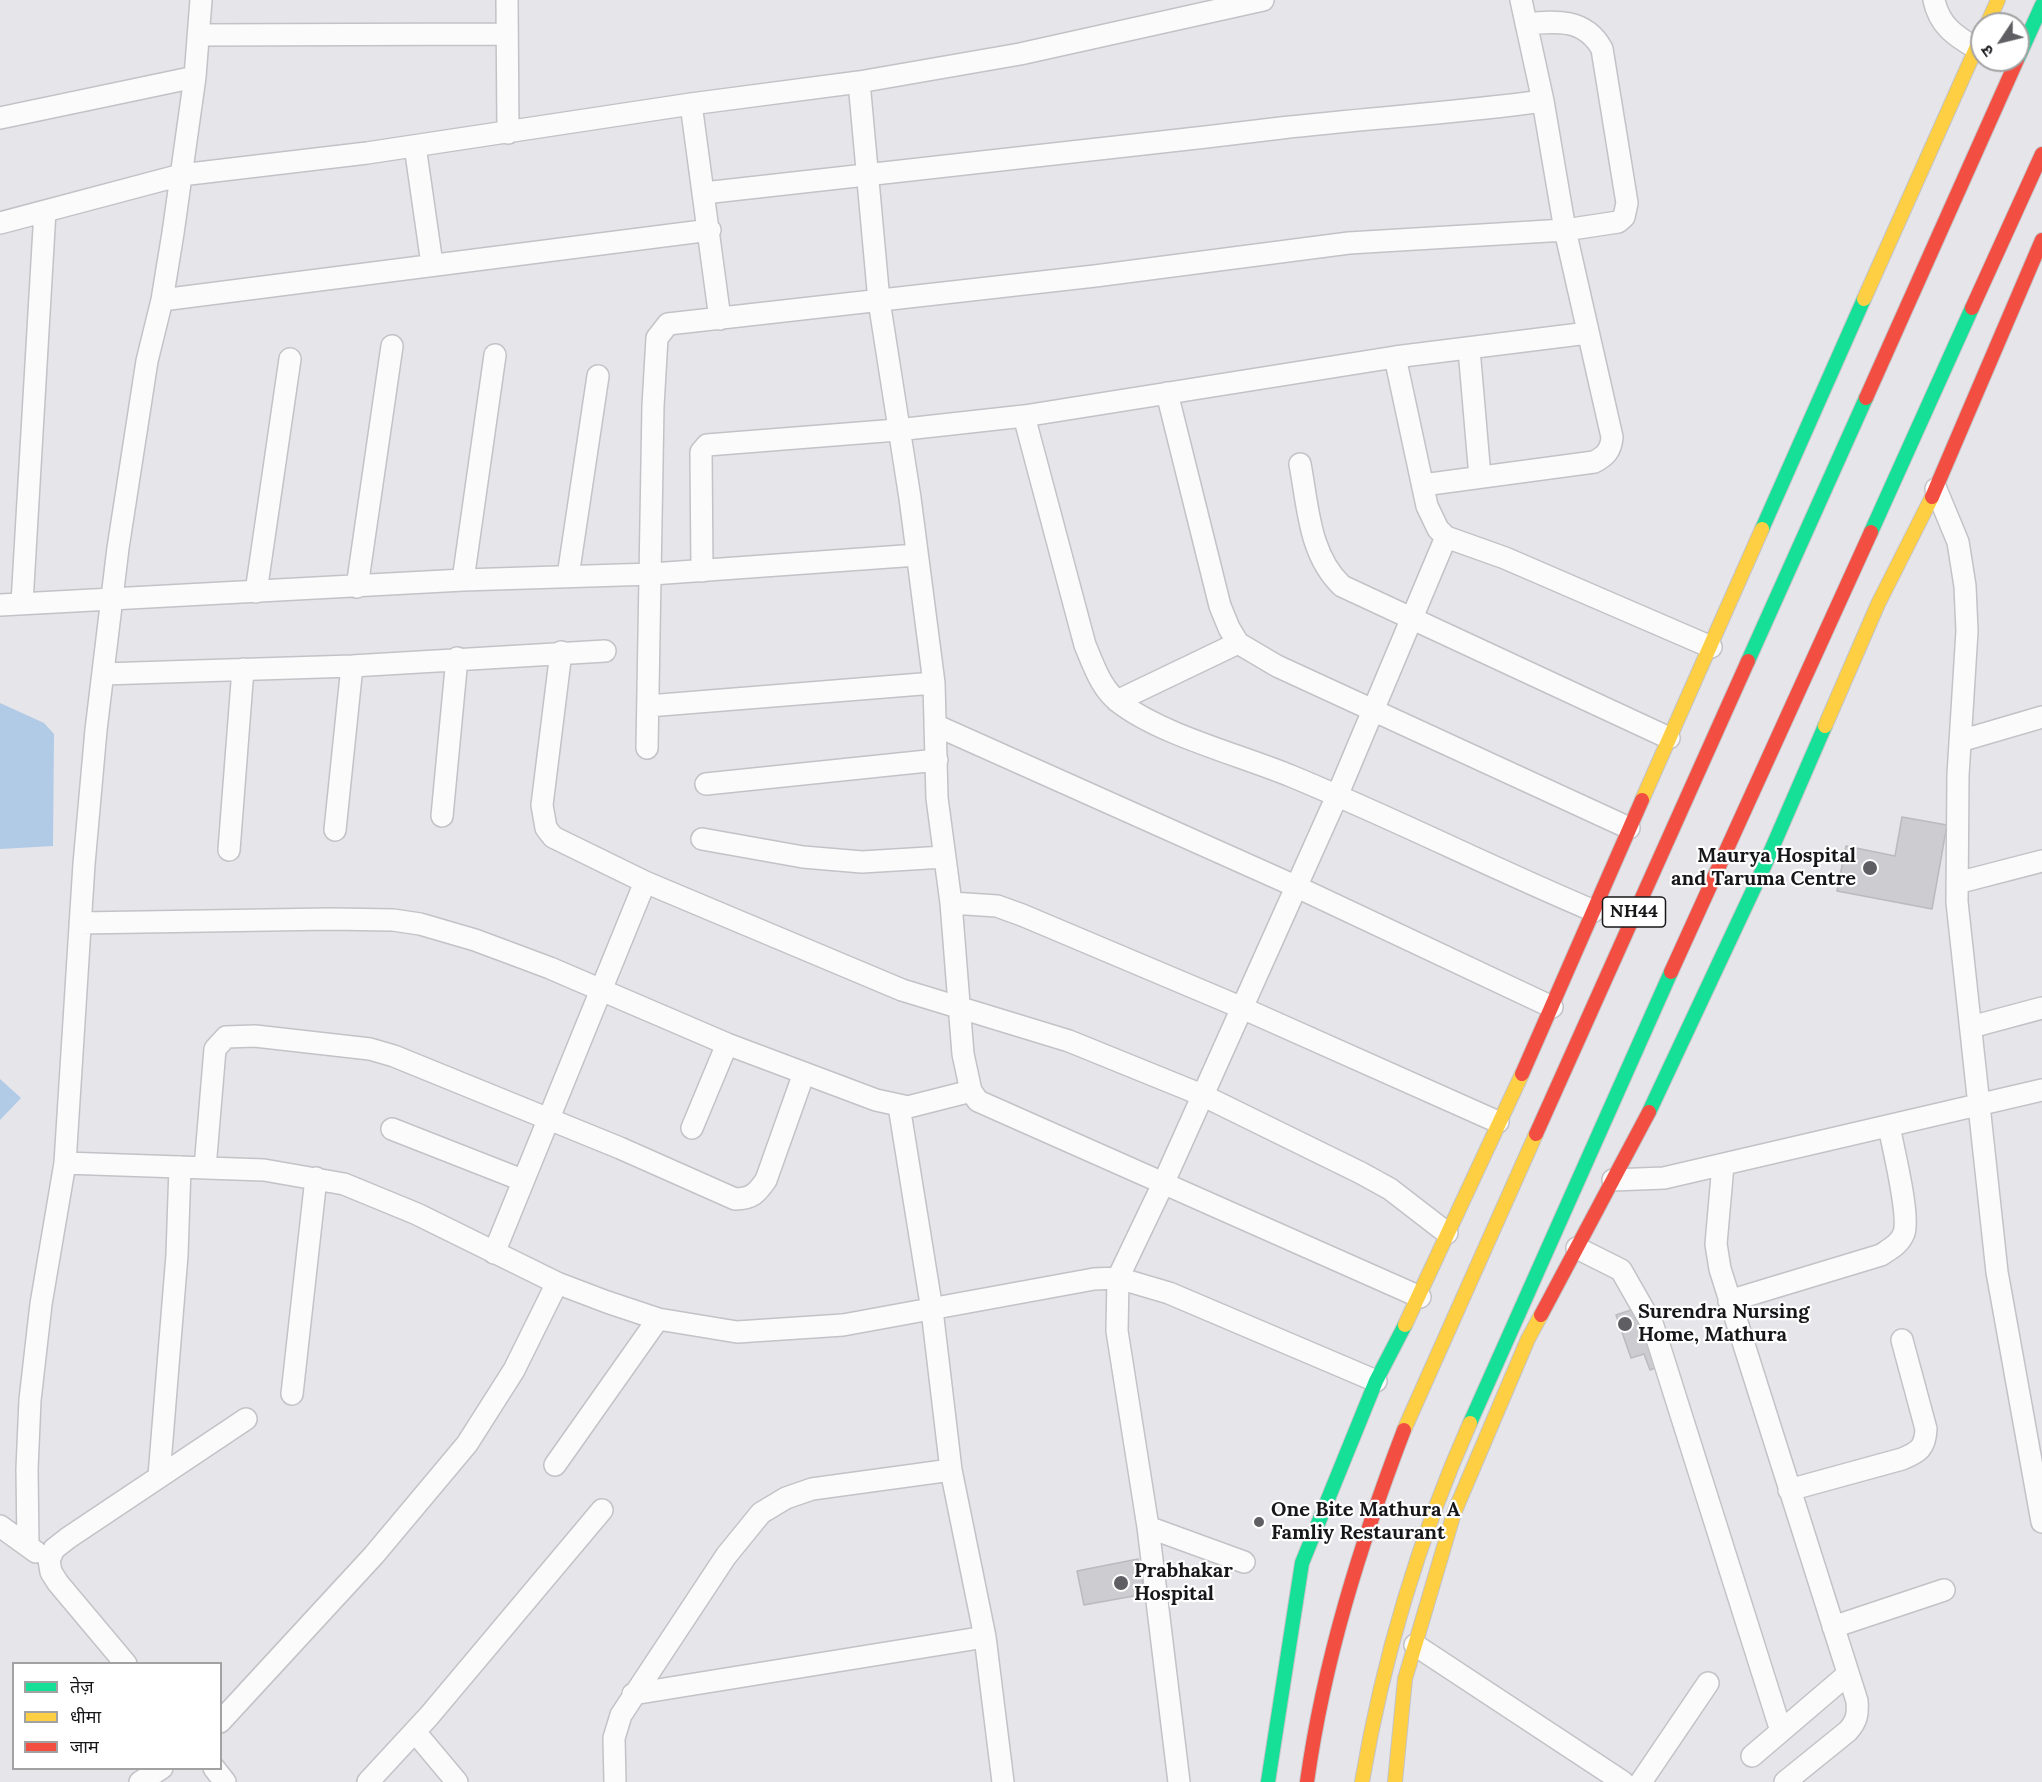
<!DOCTYPE html>
<meta charset="utf-8">
<style>
body{margin:0}
#map{position:relative;width:2042px;height:1782px;overflow:hidden;background:#e5e5ea;font-family:Lora,"Noto Sans Devanagari",serif}
canvas{display:block}
.legend{position:absolute;left:12px;top:1662px;width:210px;height:108px;box-sizing:border-box;background:#fff;border:2px solid #a2a2a3;margin:0;padding:8px 10px;list-style:none;font-size:18px;color:#17171a}
.legend li{display:flex;align-items:center;gap:12px;height:30px}
.legend b{width:30px;border:2px solid #a2a2a3}
.north{position:absolute;left:1970px;top:12px;width:60px;height:60px;box-sizing:border-box;background:#fff;border:2px solid #a2a2a3;border-radius:50%;rotate:235deg;font-size:16px;font-weight:700;line-height:24px;text-align:center;color:#17171a}
.north::after{content:'';display:block;margin:auto;width:21px;height:27px;background:#5f5f63;clip-path:polygon(50% 0,100% 100%,50% 72%,0 100%)}
</style>
<div id="map">
<canvas width="2042" height="1782"></canvas>
<ul class="legend">
<li><b style="height:8px;background:#16e098"></b>तेज़</li>
<li><b style="height:8px;background:#ffcf43"></b>धीमा</li>
<li><b style="height:8px;background:#f24e42"></b>जाम</li>
</ul>
<div class="north">उ</div>
</div>
<script>
const c = document.querySelector('canvas').getContext('2d');
c.lineJoin = 'round';
function paint(path, color) { c.fillStyle = color; c.fill(path, 'evenodd'); }
function stroke(path, color, width, dash) { c.strokeStyle = color; c.lineWidth = width; c.lineCap = dash ? 'butt' : 'round'; c.setLineDash(dash || []); c.stroke(path); }
function write(font, color, halo, rows, align = 'center') {
  c.font = font + ' Lora,serif'; c.lineWidth = 4.5; c.setLineDash([]); c.textBaseline = 'middle'; c.strokeStyle = halo; c.fillStyle = color; for (const [text, x, y, turn = 0] of rows) {
    c.save(); c.translate(x, y); c.rotate((+turn || 0) * Math.PI / 180); c.textAlign = isNaN(turn) ? turn : align; if (halo) c.strokeText(text, 0, 0); c.fillText(text, 0, 0); c.restore();
  }
}
paint(new Path2D(`
 M0 703 44 723 54 734 53 846 0 849Z
 M0 1079 21 1098 0 1120Z`), '#b1cae6');
const building = new Path2D(`
 M1902 817 1947 825 1932 909 1837 891 1846 846 1895 856Z
 M1640 1307 1660 1366 1650 1370 1644 1354 1631 1358 1616 1315Z
 M1138 1559 1145 1594 1084 1605 1077 1571Z`);
paint(building, '#cdccd0');
stroke(building, '#bbbabd', 1.5);
const street = new Path2D(`
 M507 0 508 133
 M1934 0C1939 25 1955 36 1976 48
 M200 35 506 34
 M859 82 879 301 910 498 934 683 937 798 951 903 963 1054 971 1091 978 1101 1420 1297
 M691 104 720 319
 M0 118 195 77
 M415 146 432 264
 M704 193C897 173 1089 151 1281 128 1369 118 1456 113 1543 101
 M0 223 181 175 367 153 691 104 859 82 1020 54 1263 0
 M162 300 710 230
 M1469 349 1480 477
 M1395 357 1427 506 1438 529 1446 537 1505 558 1711 647
 M1167 393 1220 606 1229 628 1238 643 1277 666 1629 828
 M1024 416 1085 645C1094 666 1101 689 1120 703 1162 735 1240 755 1291 776 1393 818 1492 868 1594 911
 M1300 464C1308 506 1309 555 1342 586L1669 738
 M1423 485 1594 462C1606 456 1611 450 1612 437L1565 230 1543 101 1521 0
 M1936 489 1958 542 1965 586 1967 631 1958 775 1957 902 1997 1272 2042 1522
 M702 571 701 452 707 445 897 430 1024 416 1395 357 1588 333
 M568 576 598 376
 M463 580 495 355
 M357 587 392 346
 M256 592 290 359
 M22 603 45 211
 M0 605 463 580 652 574 917 555
 M561 652 542 805 546 828 553 837 645 882 902 990 1069 1041 1202 1095 1361 1173 1390 1189 1447 1233
 M103 674 352 666 605 651
 M1117 701 1238 643
 M648 706 934 683
 M935 725 1295 886 1552 1007
 M1960 741 2042 717
 M647 748 653 406 657 338 668 324 1095 276 1349 243 1565 230 1618 222 1624 217 1627 203 1602 49C1585 18 1556 21 1526 24
 M706 784 937 760
 M442 816 457 658
 M335 830 352 666
 M702 839 803 857 862 862 944 857
 M229 850 243 669
 M1957 883 2042 861
 M951 903 997 906 1022 915 1240 1007 1498 1122
 M80 923 330 919 393 920 420 924 475 940 550 968 727 1044 876 1100 908 1107 971 1091
 M1971 1027 2042 1008
 M899 1106 932 1310 951 1470 985 1637 1003 1782
 M692 1128 727 1044
 M392 1129 522 1180
 M65 1163 264 1170 344 1184 417 1214 557 1283 607 1302 658 1319 737 1332 843 1325 1094 1279 1118 1278 1169 1293 1376 1381
 M1723 1165 1716 1244 1720 1269 1857 1701C1858 1714 1857 1721 1848 1731L1785 1782
 M205 1168 215 1049 226 1037 255 1036 370 1049 394 1056 620 1148 735 1199C752 1199 757 1193 766 1180L804 1073
 M1613 1180 1664 1178 2042 1090
 M1577 1248 1621 1270 1653 1326 1781 1731
 M494 1253 645 882
 M1729 1301 1881 1255C1890 1249 1900 1244 1904 1233 1910 1215 1893 1148 1889 1126
 M292 1394 316 1178
 M555 1465 658 1319
 M159 1476 177 1255 180 1167
 M1789 1490 1902 1459C1919 1452 1925 1448 1926 1429L1902 1340
 M0 1526 36 1552
 M1148 1527 1117 1331 1118 1278 1163 1184 1337 796 1446 537
 M28 1546 27 1469 30 1400 41 1304 65 1163 84 864 96 730 118 548 147 361 162 300 173 233 195 77 201 0
 M1833 1627 1944 1590
 M1415 1645 1623 1782
 M126 1664 58 1583 51 1572 49 1560 54 1549 68 1538 246 1419
 M633 1694 985 1637
 M220 1722 374 1555 467 1444 514 1370 557 1283
 M415 1732 457 1782
 M1752 1756 1848 1674
 M214 1768 225 1782
 M140 1782 162 1768
 M368 1782 429 1716 602 1510
 M615 1782 614 1738 621 1715 726 1556 761 1513 786 1498 812 1489 951 1470
 M1179 1782 1148 1527 1244 1562
 M1641 1782 1708 1683`);
const fast = new Path2D(`
 M2018 58 2042 5
 M1762 529 1864 299
 M1871 532 1972 308
 M1748 661 1866 398
 M1649 1112 1763 869 1825 726
 M1470 1423 1671 972
 M1268 1782 1302 1563 1376 1381 1405 1325`);
const slow = new Path2D(`
 M1987 24 1998 0
 M1864 299 1982 35
 M1825 726 1878 604 1932 497
 M1642 800 1762 529
 M1405 1325 1522 1074
 M1404 1430 1536 1134
 M1362 1782C1383 1658 1419 1538 1470 1423
 M1395 1782 1405 1679 1454 1513 1528 1339 1541 1315`);
const jam = new Path2D(`
 M1972 308 2042 154
 M1866 398 2017 60
 M1932 497 2042 240
 M1671 972 1871 532
 M1522 1074 1642 800
 M1536 1134 1748 661
 M1541 1315 1649 1112
 M1307 1782C1324 1660 1360 1545 1404 1430`);
stroke(street, '#c3c3c7', 24);
stroke(fast, '#c3c3c7', 16);
stroke(slow, '#c3c3c7', 16);
stroke(jam, '#c3c3c7', 16);
stroke(street, '#fbfbfc', 21);
stroke(fast, '#16e098', 14);
stroke(slow, '#ffcf43', 14);
stroke(jam, '#f24e42', 14);
for (const [x, y, r, color] of [
 [1870,868,8,"#5f5f63"],
 [1625,1324,8,"#5f5f63"],
 [1259,1522,6,"#5f5f63"],
 [1121,1583,8,"#5f5f63"]
]) { const dot = new Path2D(); dot.arc(x, y, r, 0, 2 * Math.PI); c.fillStyle = color; c.fill(dot); stroke(dot, '#fff', 2); }
for (const [x, y, w] of [
 [1634,912,63]
]) { const box = new Path2D(); box.roundRect(x - w / 2, y - 15, w, 30, 4.5); c.fillStyle = '#fff'; c.fill(box); stroke(box, '#17171a', 1.5); }
write('bold 18px', '#17171a', null, [
 ["NH44",1634,912]
]);
write('bold 20px', '#17171a', '#fff', [
 ["Maurya Hospital",1856,856,"right"],
 ["and Taruma Centre",1856,879,"right"],
 ["Surendra Nursing",1638,1312],
 ["Home, Mathura",1638,1335],
 ["One Bite Mathura A",1271,1510],
 ["Famliy Restaurant",1271,1533],
 ["Prabhakar",1134,1571],
 ["Hospital",1134,1594]
], 'left');
</script>
